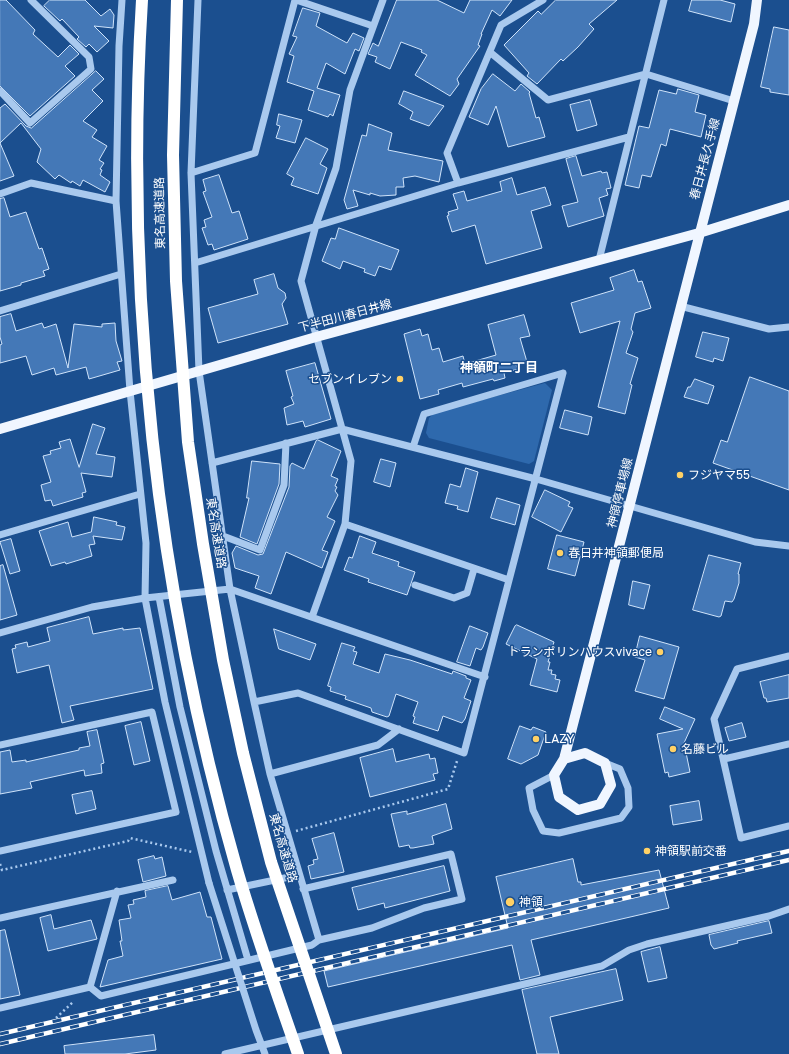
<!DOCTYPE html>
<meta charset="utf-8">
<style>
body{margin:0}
canvas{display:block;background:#1b4f8f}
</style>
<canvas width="789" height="1054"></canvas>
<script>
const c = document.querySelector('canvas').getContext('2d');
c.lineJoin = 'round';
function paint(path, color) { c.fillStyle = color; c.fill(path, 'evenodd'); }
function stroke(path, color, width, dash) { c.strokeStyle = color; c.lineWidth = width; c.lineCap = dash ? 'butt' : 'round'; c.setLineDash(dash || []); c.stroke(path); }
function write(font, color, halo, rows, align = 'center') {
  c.font = font + ' "Golos Text","Noto Sans JP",sans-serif'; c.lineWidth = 3; c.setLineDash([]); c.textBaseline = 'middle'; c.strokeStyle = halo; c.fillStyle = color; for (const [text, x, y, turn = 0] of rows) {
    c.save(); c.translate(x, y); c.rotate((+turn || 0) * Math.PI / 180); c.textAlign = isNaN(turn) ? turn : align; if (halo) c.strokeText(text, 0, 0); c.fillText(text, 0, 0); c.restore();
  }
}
paint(new Path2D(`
 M545 383 552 390 534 461 529 464 429 438 426 433 429 418 434 413Z`), '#2e69ad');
const building = new Path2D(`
 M0 0H6L35 30 33 34 58 57 70 45 79 54 65 66 75 76 30 116 0 86Z
 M50 0H85L101 16 110 9 114 15 113 28 94 26 109 41 97 52 89 44 86 47 77 39 79 37 62 19 60 21 44 6Z
 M397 0H437L464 13 470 0H512L500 16 492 10 481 34H482L478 45 480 46 457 79 459 84 450 96 415 75 427 55 421 52 422 50 401 42 390 69 375 62 377 57 368 54 373 43 378 46Z
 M556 0H617L589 24 594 29 578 47 563 61 561 59 537 84 527 76 529 73 504 45 538 11 541 14Z
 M692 0H720L735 4 731 22 689 11Z
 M303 8 320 13 316 26 347 43 353 33 364 38 359 51 355 49 345 74 326 63 317 88 340 95 333 116 330 114 328 117 308 110 314 91 287 82 294 56 289 54 297 37 293 36Z
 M774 27 789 30V95L770 92V89L761 87Z
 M96 71 104 79 92 90 103 101 83 121 97 130 92 137 107 146 99 160 104 163 100 169 102 170 100 175 110 182 105 192 83 180 80 186 72 181 71 183 59 175 55 179 37 162 41 149 21 123 0 143V108L5 104 26 126 31 128Z
 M493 74 515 91 521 84 530 92 529 93 536 118 539 117 545 137 508 147 496 106 488 125 469 117 481 89Z
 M678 89 699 95 695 112 706 115 701 137 670 129 666 146 661 144 651 177 642 175 639 188 625 185 639 126 649 128 659 90 676 94Z
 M404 91 444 106 429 126 410 119 413 112 399 104Z
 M590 100 597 125 577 131 570 105Z
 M279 114 302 120 295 143 276 138 280 126 277 125Z
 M369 124 392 133 388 150 443 161 439 182 415 176 403 178 404 187H396V195L380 196 370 193V195L353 190 358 206 347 209 344 200 362 135 366 136Z
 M306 138 328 149 320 164 327 168 318 194 291 185 294 178 287 174Z
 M0 143 14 176 0 181Z
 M576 156 582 176 601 171 602 173 607 172 611 188 606 189 608 195 599 198 604 216 568 227 562 206 578 202 566 159Z
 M219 175 232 213 239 211 248 239 214 250 212 244 208 245 202 228 206 227 204 220 212 217 203 192 206 191 203 180Z
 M512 178 517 195 545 187 551 205 531 211 542 248 486 264 475 225 452 232 447 216 449 215 448 212 458 209 453 194 464 191 467 201 502 191 500 182Z
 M4 198 10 217 26 212 39 249 42 248 49 269 43 271 45 276 21 283V285L0 291V199Z
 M339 228 399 250 391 270 379 266 375 276 364 272 365 269 343 261 340 269 322 261 331 238 335 239Z
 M634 270 638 282 642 281 651 308 635 313 631 329 633 332 626 353 638 358 630 384 632 385 625 414 598 407 620 321 580 333 571 303 614 290 610 278Z
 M274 274 278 288 285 293 286 298 282 304 288 324 218 343 208 308 258 294 254 280Z
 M11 314 16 331 42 323 44 328 56 324 68 368 74 324 102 327V324L115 323 116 341 122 361 117 362 120 370 89 379 86 367 56 375 54 368 32 375 26 356 0 363V345L2 344 0 337V317Z
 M524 315 530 336 520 338 527 362 516 365 518 369 504 373 505 378 494 381 493 379 463 387 462 383 438 390 439 394 420 399 404 334 420 329 422 336 428 334 432 350 439 348 443 362 463 356 465 364 496 355 488 325Z
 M703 332 729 338 723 361 714 358 713 362 696 357Z
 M315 363 331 419 305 427 303 421 287 425 284 408 294 404 291 397 293 396 286 371Z
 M750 377 789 391V490L713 463 721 440 727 442Z
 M695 379 714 386 708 404 684 397 688 387H690Z
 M565 410 592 417 588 435 560 428Z
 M93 424 105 428 96 454 115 457 112 477 81 473 86 492 82 493 83 497 53 506 51 500 45 501 41 485 51 482 43 456 51 454 50 451 61 448 59 442 70 439 79 467Z
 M318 440 341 451 331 476 338 479 335 486 337 487 335 491 338 495 327 517 335 521 322 550 328 552 322 568 286 552 271 594 255 588 259 576 235 568 232 553 236 546 258 555 263 554 289 487 290 466 292 463 304 469 316 441Z
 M381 459 396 463 390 487 374 482Z
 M252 461 280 464 279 484 257 544 240 537 249 498H247Z
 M466 468 478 472 468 512 457 509 458 506 445 503 450 484 460 487Z
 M545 490 570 502 568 506 573 508 561 532 532 517Z
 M497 498 520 505 515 525 491 518Z
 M94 517 117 522 116 525 125 527 122 540 93 536 95 544 89 545 92 556 66 564 65 562 51 566 39 531 68 522 72 537 91 532Z
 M557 535 584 542 575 576 548 569Z
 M360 536 376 542 372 553 399 562 398 566 415 572 407 595 368 582 369 579 344 570 349 557 352 558Z
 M11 539 20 571 10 574 0 542Z
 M709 555 741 563 738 574H739V583L734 599 732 602 725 601 721 616 719 617 693 610Z
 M3 565 17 615 0 620V566Z
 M633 581 650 585 644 609 629 605Z
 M89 617 93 634 123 628V630L140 628 153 689 70 706 74 720 62 723 49 665 17 673 12 649 16 648 15 645 27 642 28 647 50 641 47 628Z
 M517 625 554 642 548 662H550L548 670H552L551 674 556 675 555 679 560 680 557 692 530 685 537 659 506 644 515 626Z
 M470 626 488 633 483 647 481 650 476 648 470 666 457 662Z
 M274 629 316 644 310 660 279 649Z
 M640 636 679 647 664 699 635 691 645 660 635 657Z
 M342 643 355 647 353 651 357 652 353 664 379 673 385 654 410 660 452 674 453 671 466 676V678L471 680 464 698 471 701 465 719 462 723 443 716 438 731 413 723 415 717 413 716 418 702 396 694 389 716 387 717 372 712 371 708 345 699 346 696 330 691 331 687 328 686Z
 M789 675V698L767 702 766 698H764L760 682Z
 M665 707 695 719 684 743 690 772 669 777 668 772 665 773 657 734 683 729 660 719Z
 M141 722 150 761 134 765 125 726Z
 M742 723 746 737 729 741 725 728Z
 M520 726 531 730 533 727 546 732 538 755 521 764 508 759Z
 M97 730 104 763 101 764 102 773 85 776 84 770 30 782 32 788 0 794V752L10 750 12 762 26 760V762L79 750V748L90 746 87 732Z
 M393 749 396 762 429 754 430 759 435 758 438 773 433 774 435 780 370 797 360 758Z
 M92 791 96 809 76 814 72 795Z
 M699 801 702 820 673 825 670 806Z
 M446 804 452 829 432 836 434 844 413 848H410L409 845 399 847 391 814 407 811V814Z
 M334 833 344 872 311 879 308 866 314 864 313 860 318 859 312 839Z
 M154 856 155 859 162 857 166 876 143 882 138 860Z
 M573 859 578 882H581V885L659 870 669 908 531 940 540 975 520 980 512 945 328 987 324 971 508 928 496 877Z
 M444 866 450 891 385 908 384 903 358 910 352 888Z
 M168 886 172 900 200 892 207 917H211L222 959 100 987 108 960 123 956 120 941H122L119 920 131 918 128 905 134 904 133 900 146 897 145 891Z
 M51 915 54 929 91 920 97 939 48 951 40 918Z
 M769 921 772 933 737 941 738 943 714 949 711 945 709 935Z
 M5 930 20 995 0 999V931Z
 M660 947 667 978 648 982 641 952Z
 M616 969 623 1000 550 1017 559 1054H537L522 990Z
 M154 1035 156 1050 125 1054H65L64 1046Z`);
paint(building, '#4478b7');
stroke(building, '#cfe3fa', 1);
stroke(new Path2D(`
 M296 831 448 789 457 761
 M0 864 2 870 128 841 130 838 192 852
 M56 1018 73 1002`), '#a9c9ee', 2.5, [2, 3]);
stroke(new Path2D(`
 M122 0 119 46 116 201 130 391 146 543 145 598 165 702 209 883
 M198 0 191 173 199 371 230 589 254 702 270 774 319 940
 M296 0 373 26
 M491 53 548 100 646 74 734 101
 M0 91 30 123 91 69 89 57 31 0
 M191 173 255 153 295 0
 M458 183 447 153 501 25 543 0
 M0 194 31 183 116 201
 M599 260 664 0
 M195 263 458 183 629 137
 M680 306 769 329 789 327
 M0 311 121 274
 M413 447 424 414 563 373
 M212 463 342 429 536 479 755 542 789 546
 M345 524 509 580
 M0 535 140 494
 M223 536 260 550 284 485 286 443
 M415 585 454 598 467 593 474 569
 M159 597 180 707 216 851 248 960
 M312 617 345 524 351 461 301 281 316 225 336 168 350 90 383 0
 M0 633 92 607 145 598 230 589 485 677
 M789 656 737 669 714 719 741 838 789 826
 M254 702 298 693 464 753 563 373
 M0 745 152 712 176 812 0 851
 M724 759 789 744
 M270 774 378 745 399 729
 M554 775 529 788 533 810 543 831 559 833 621 818 629 807 628 788 620 769 605 763
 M227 890 299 875
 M0 918 173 880
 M90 987 101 996 312 945 319 940 372 928 424 908 462 899 451 854 303 889
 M0 1008 90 987 117 891
 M225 1054 602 966 629 950 647 944 769 916 789 909`), '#a9c9ee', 7);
stroke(new Path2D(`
 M0 429 316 337 699 233 789 205
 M564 759 585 753 605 763 611 785 600 804 578 810 559 797 554 775 564 759C628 514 690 269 754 24L757 0`), '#f0f6ff', 10);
const rail = new Path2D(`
 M0 1034 789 851
 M0 1044 789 860`);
stroke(rail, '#fff', 4.5);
stroke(rail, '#1b4f8f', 3, [9]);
stroke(new Path2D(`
 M209 883 256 1030 265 1054`), '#a9c9ee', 7);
stroke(new Path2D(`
 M142 0C124 292 156 588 237 870 255 932 277 993 298 1054
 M177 0 173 155 176 281 188 442 203 544 223 660 243 753 271 862 336 1054`), '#fff', 12);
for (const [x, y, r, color] of [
 [400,379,4,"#ffd166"],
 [680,475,4,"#ffd166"],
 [560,553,4,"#ffd166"],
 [660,652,4,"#ffd166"],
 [536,739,4,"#ffd166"],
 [673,749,4,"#ffd166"],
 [647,851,4,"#ffd166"],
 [510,902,5,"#ffd166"]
]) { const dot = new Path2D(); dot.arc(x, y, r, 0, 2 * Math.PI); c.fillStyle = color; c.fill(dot); stroke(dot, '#1b4f8f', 1.5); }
write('12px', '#fff', '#1b4f8f', [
 ["春日井長久手線",705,159,-75],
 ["東名高速道路",160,213,-91],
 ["下半田川春日井線",345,316,-15],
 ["神領停車場線",620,493,-76],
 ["東名高速道路",216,533,81],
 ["東名高速道路",283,848,74]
]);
write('12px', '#fff', '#1b4f8f', [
 ["セブンイレブン",392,379,"right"],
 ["フジヤマ55",688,475],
 ["春日井神領郵便局",568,553],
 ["トランポリンハウスvivace",652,652,"right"],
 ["LAZY",544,739],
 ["名藤ビル",681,749],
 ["神領駅前交番",655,851],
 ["神領",519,902]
], 'left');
write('bold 13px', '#fff', '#1b4f8f', [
 ["神領町二丁目",499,368]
]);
</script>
